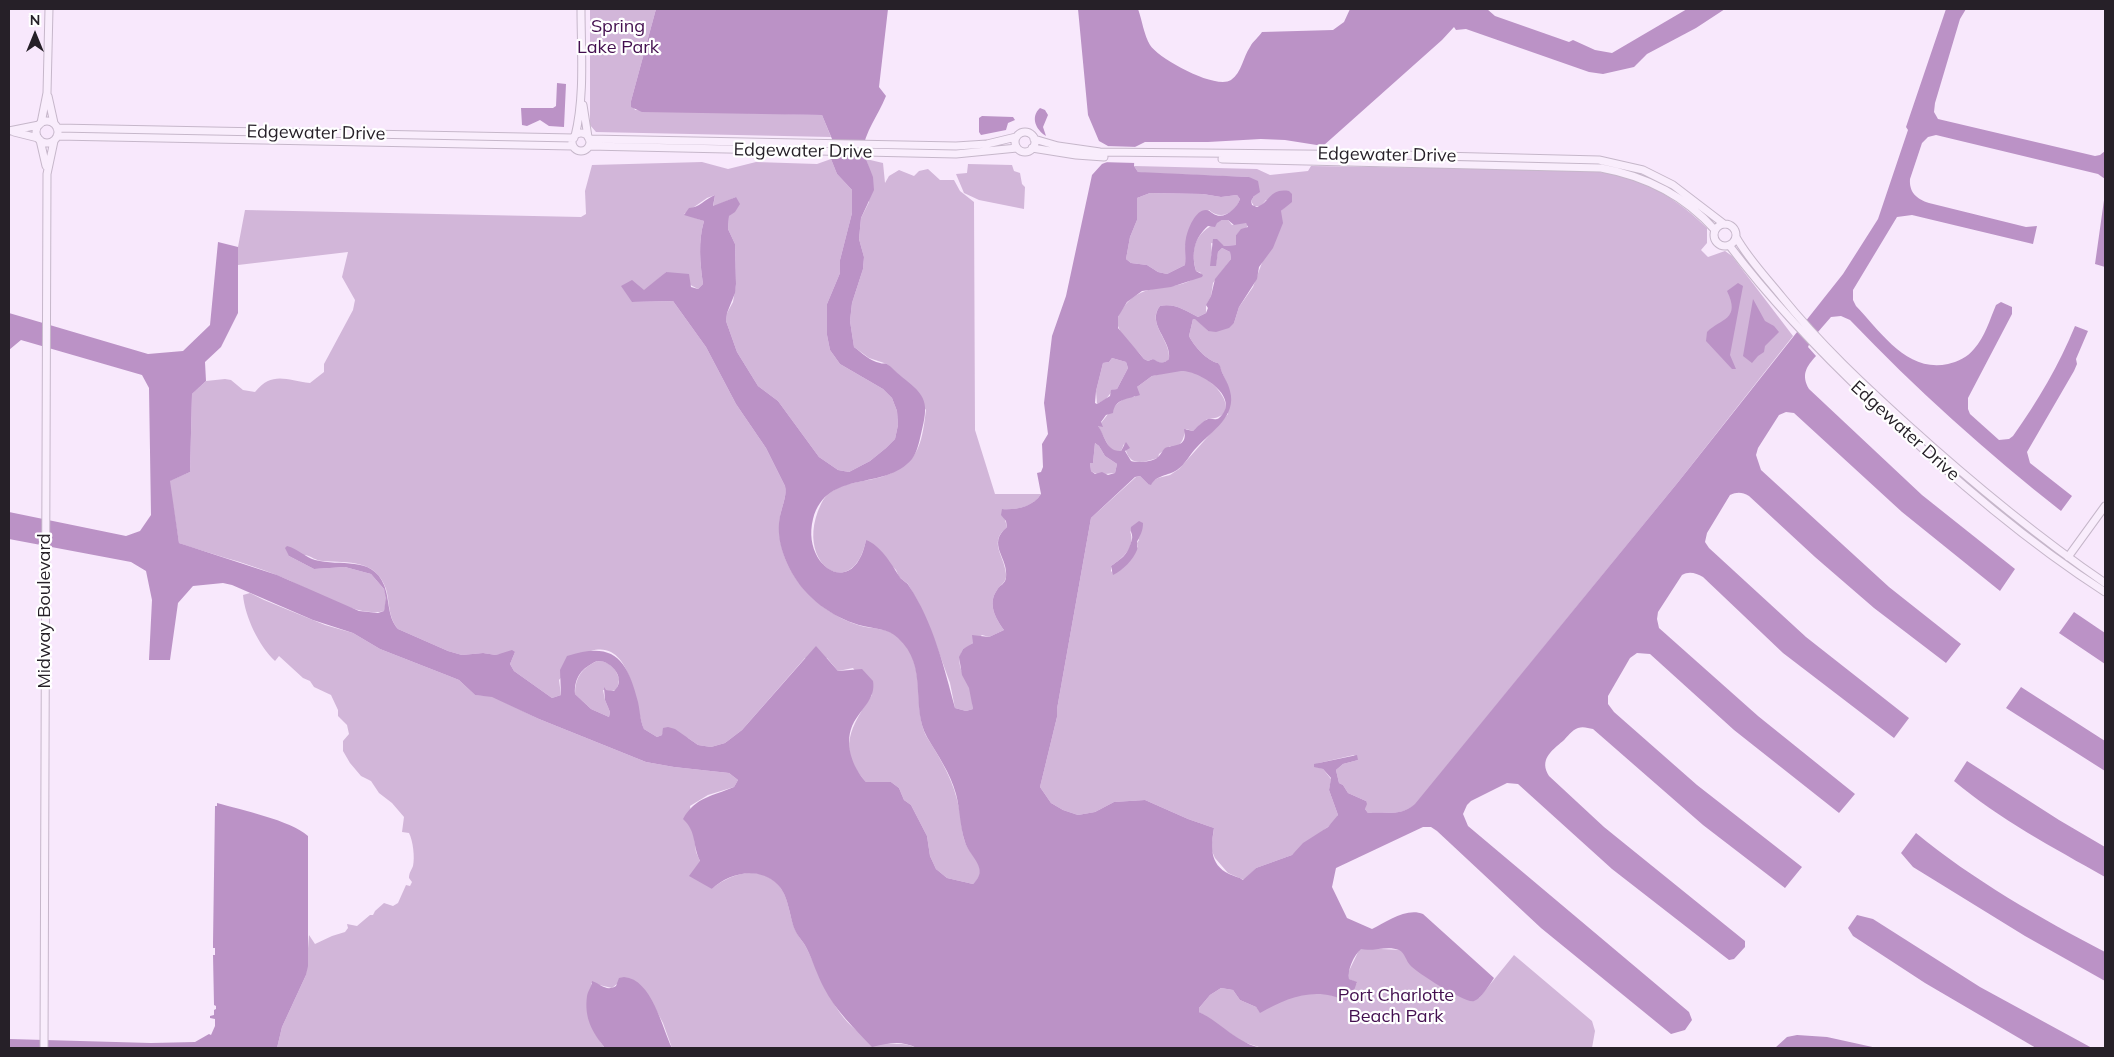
<!DOCTYPE html>
<style>
body{margin:0}
#map{position:relative;width:2114px;height:1057px;overflow:hidden;background:#f8e8fc;font-family:Mulish,sans-serif}
canvas{display:block}
.frame{position:absolute;inset:0;border:10px solid #262028;pointer-events:none}
.north{position:absolute;left:10px;top:10px;width:50px;height:50px;-webkit-text-stroke:4px #fff;paint-order:stroke;rotate:0deg;font-size:14px;font-weight:700;line-height:20px;text-align:center;color:#262028}
.north::after{content:'';display:block;margin:auto;width:18px;height:22px;background:#262028;clip-path:polygon(50% 0,100% 100%,50% 72%,0 100%)}
</style>
<div id="map">
<canvas width="2114" height="1057"></canvas>
<div class="frame"></div>
<div class="north">N</div>
</div>
<script>
const c = document.querySelector('canvas').getContext('2d');
c.lineJoin = 'round';
function paint(path, color) { c.fillStyle = color; c.fill(path, 'evenodd'); }
function stroke(path, color, width, dash) { c.strokeStyle = color; c.lineWidth = width; c.lineCap = dash ? 'butt' : 'round'; c.setLineDash(dash || []); c.stroke(path); }
function write(font, color, halo, rows, align = 'center') {
  c.font = font + ' Mulish,sans-serif'; c.lineWidth = 4.5; c.setLineDash([]); c.textBaseline = 'middle'; c.strokeStyle = halo; c.fillStyle = color; for (const [text, x, y, turn = 0] of rows) {
    c.save(); c.translate(x, y); c.rotate((+turn || 0) * Math.PI / 180); c.textAlign = isNaN(turn) ? turn : align; if (halo) c.strokeText(text, 0, 0); c.fillText(text, 0, 0); c.restore();
  }
}
paint(new Path2D(`
 M590 9H656L631 101 635 110 822 115 831 137 596 132 590 125Z
 M831 159 837 174 852 190V213L840 260V273L827 304V335L830 350 840 364 883 389 892 398 897 411 898 425 895 439 886 448 870 461 849 472 838 470 819 457 778 401 758 386 737 352 726 321 727 313 733 302 736 284 735 244 728 229 729 216 736 197 713 207 715 195 707 198 684 214 704 221C698 242 700 262 703 284L698 289 666 272 632 302 673 301 706 347 736 404 766 448 785 486C787 495 783 503 781 512 776 533 782 556 793 574 807 598 834 618 861 626 873 629 887 628 897 636 930 664 910 708 928 739 942 761 954 782 959 808 962 819 961 831 965 842 968 852 981 861 980 871 980 877 977 880 973 884L947 878 936 869 930 856 927 836 911 805 904 800 899 788 891 782H866C836 750 851 726 872 695L853 668 838 671 827 658H805L742 730 725 743 711 747 698 745 688 738 663 732 662 735 657 737 644 729C635 707 632 639 591 651 583 654 566 673 559 680L561 695 552 698 514 671 510 664 515 652 496 655 483 653 462 655 448 651 398 629C388 618 390 603 386 589 376 559 348 563 323 561 316 561 311 556 305 555 300 555 294 556 289 556L314 569 345 567 371 574 384 589 387 598 384 611C355 619 302 584 274 574 244 562 210 554 179 543L169 481 190 472 192 394 206 381 225 379 231 380 243 390 255 392C272 371 286 380 310 383L324 372V364L353 310 355 300 342 277 348 252 238 265V247L245 210 581 217 586 214 585 191 592 165 702 162 728 169 756 162 817 164Z
 M866 159 883 163 885 183 889 176 899 170 914 176 919 171 928 169 940 180H954L960 191 974 202 975 430 995 494H1041C1033 507 1017 510 1002 509L1007 527C988 543 1004 554 1006 574 1007 582 1001 584 997 590 987 604 996 619 1004 630L989 637 982 635 968 647 963 649C954 667 965 673 970 689 972 695 972 703 973 709L966 711 955 708 950 683 933 636 918 602 908 584 899 577 896 570 866 540C853 604 792 564 821 504 831 483 858 483 877 478 888 476 902 468 910 460 922 449 924 425 926 410L897 373 887 364 869 358 854 347 850 321 852 303 863 269 864 257 859 239 861 218 869 202V168Z
 M968 164 1012 165 1014 171 1020 173 1022 184 1025 187 1024 209 979 200 964 193 956 174 967 173Z
 M1134 166 1257 169 1270 175 1308 171 1311 166C1375 167 1438 168 1502 169 1547 170 1598 165 1641 183 1667 193 1687 209 1707 228V243L1701 250 1708 257 1725 251 1732 256 1793 336 1679 481 1416 804C1401 817 1385 811 1368 813L1365 809 1366 801 1348 793 1343 785 1339 783 1336 770 1343 764 1358 760 1354 755 1319 763 1314 766 1323 769 1331 779 1329 790 1338 815 1334 822 1292 855 1256 868 1244 880 1228 873 1215 858 1211 849 1214 828 1188 819 1145 800 1114 802 1095 812 1078 815 1063 810 1051 803 1040 787 1057 717V709L1091 518 1136 477 1140 476 1148 484 1158 478 1170 475 1179 469 1228 414 1227 384 1218 363C1207 361 1194 346 1189 336L1193 319 1195 318 1208 331 1234 323 1239 307 1253 287 1281 211 1288 204 1266 200 1261 206H1254L1251 201 1254 196 1249 177 1145 173 1138 172ZM1130 531 1139 540 1137 543 1138 547 1111 572V566C1123 558 1136 547 1130 531Z
 M1150 193 1203 194 1221 197 1237 195 1240 199C1235 214 1220 220 1209 210L1185 246V265L1167 274 1158 272 1147 265 1131 263 1126 259 1130 237 1137 220V198Z
 M1222 220H1228L1232 225 1243 222 1248 224 1246 229 1241 230 1236 235V245L1224 246 1211 243 1212 253 1211 256 1216 263 1218 252 1222 248 1230 252 1231 259 1213 283 1211 296 1206 306V313L1198 317C1186 311 1175 303 1160 306 1146 323 1171 340 1169 359 1165 364 1158 364 1153 359L1148 361 1144 359C1137 349 1122 339 1118 326 1116 320 1119 313 1123 308 1144 277 1179 296 1201 273L1196 271C1189 244 1198 231 1222 220Z
 M1112 358 1126 362 1128 368 1117 389 1113 390 1106 399 1097 404 1096 391 1103 363 1109 362Z
 M1173 371C1178 371 1184 370 1189 371 1215 376 1247 418 1207 419L1193 431 1186 429C1183 437 1184 443 1174 448L1170 446 1159 454 1158 458C1138 464 1129 466 1124 444L1121 451H1115L1110 449 1098 426C1108 417 1118 395 1135 397L1137 387 1152 376Z
 M1095 443 1099 446 1105 456 1117 464 1115 473C1107 473 1098 477 1091 471L1090 463H1093Z
 M250 593 264 600 325 625 353 633 380 649 449 676 459 680 475 695 492 696 539 719 646 762 674 767 729 773 738 780 734 787 708 795 690 806 696 852 712 889C730 873 762 864 780 887 789 898 789 916 795 929 798 937 804 942 807 949 821 977 831 1009 856 1030 862 1035 879 1041 887 1043 899 1045 904 1042 917 1048H672L663 1023 648 995 618 983 612 988 591 983 592 986C580 1006 592 1032 605 1048H277L282 1027 306 975 309 935 315 944 332 936 345 932 348 928 347 924 357 926 370 915H373L375 911 384 903 393 906 398 903 406 885 410 886 412 882 409 878C409 873 411 871 413 866 415 857 413 841 409 833L402 832 404 817 392 803 379 793 371 781 361 776 350 763 343 751V741L349 734 347 725 338 716V710L331 695 314 687 310 681 303 678 279 656 275 661C259 646 245 617 243 595Z
 M597 661C609 661 616 668 619 679L617 690 611 691 603 690 605 700 610 712 609 717 591 709 575 694C575 677 582 668 597 661Z
 M1360 948 1402 950 1479 998 1514 955 1592 1021 1595 1031 1592 1048H1262L1243 1042 1199 1012V1008L1210 995 1221 988 1233 990 1240 1000 1256 1007 1260 1012C1284 998 1311 988 1338 997L1357 983 1349 979 1348 973Z`), '#d2b6d9');
paint(new Path2D(`
 M656 9H888L879 87 886 96C878 116 865 131 862 153L866 159 873 177 874 190 861 218 859 239 864 257 863 269 852 303 850 321 854 347C862 353 870 361 880 363 882 364 885 363 887 364 892 367 897 373 902 377 927 396 929 403 921 434 919 443 917 452 912 459 884 492 827 468 813 519 801 566 854 601 866 540 880 545 891 563 899 576 901 580 907 582 909 586 933 622 944 667 955 708L966 711 973 709 969 688 962 675 959 657 963 649 973 643 972 635 989 637 1004 630C996 619 987 604 997 590 1000 585 1005 584 1006 578 1009 557 986 545 1007 527L1006 521 1001 515 1002 509C1016 510 1033 507 1041 494L1037 473 1041 472 1043 467 1042 444 1048 434 1044 403 1052 336 1066 296 1092 175 1102 164 1107 162 1108 146 1099 141 1088 115 1078 9H1138C1142 20 1144 35 1150 45 1159 59 1216 90 1231 80 1242 72 1243 57 1250 47 1253 41 1259 37 1262 32L1333 30 1344 22 1350 9H1487L1495 16 1569 42 1573 40 1595 50 1612 53 1687 9H1725L1696 28 1647 54 1634 67 1603 74 1589 72 1466 29 1456 30 1454 27 1442 40 1323 146 1285 140 1261 139 1208 142H1145L1135 147 1134 166 1138 172 1249 177 1258 181 1260 192 1254 196 1251 201 1252 205 1257 207C1271 202 1269 188 1289 191L1292 194V202L1281 211 1283 223 1273 248 1259 267 1257 279 1239 307 1234 323 1229 328 1216 332 1208 331 1195 319H1193L1189 336C1194 346 1207 361 1218 363L1220 366C1222 375 1228 382 1230 391 1237 416 1212 431 1197 447 1190 454 1185 465 1177 470 1168 476 1156 475 1151 485L1148 484 1140 476 1135 477 1091 518 1057 709V717L1040 787 1051 803 1063 810 1078 815 1095 812 1114 802 1145 800 1188 819 1214 828C1211 846 1209 864 1229 874 1233 876 1239 877 1243 880L1256 868 1292 855 1303 843 1328 827 1338 815 1329 790 1331 778 1323 769 1314 767V764L1357 755 1358 760 1343 764 1336 770 1339 783 1343 785 1348 793 1366 801 1367 804 1365 809 1368 813C1385 811 1401 817 1415 804L1679 481 1843 274 1878 219 1908 130 1906 127 1946 9H1966L1960 19 1935 103 1934 112 1938 119 2095 156 2100 155 2105 151V179L2098 174 1936 135 1928 137 1922 143 1910 179C1909 193 1917 199 1929 203L2026 227 2037 226 2033 244 1912 215 1897 217 1853 290V300L1856 306C1881 332 1907 373 1948 364 1957 362 1968 357 1974 349 1985 337 1990 319 1996 305L2001 302 2012 307V314L1968 398V409L1970 414 1999 440 2009 439 2013 436C2038 401 2059 365 2075 326L2088 331 2076 359 2077 364 2074 371 2027 452 2030 463 2072 496 2061 511C1986 452 1916 389 1850 320L1841 316 1831 317 1811 340 1808 347 1816 356C1806 367 1801 375 1809 389L1922 495 2015 569 2000 591 1902 512 1794 413 1786 412 1779 415 1758 448 1756 455 1761 470 1889 587 1961 644 1946 663 1874 608 1815 557 1749 496C1742 492 1737 492 1730 495L1707 533 1705 542 1709 548 1806 637 1909 718 1894 738 1783 653 1703 577C1696 573 1689 571 1682 575L1658 612 1657 619 1659 628 1758 716 1855 794 1839 813 1734 730 1650 654 1637 653 1630 658 1608 696V704L1614 712 1697 785 1802 867 1785 888 1703 825 1593 729C1588 728 1583 726 1578 728 1572 730 1567 737 1563 741 1551 751 1539 760 1549 776L1604 827 1745 941V947L1734 959 1729 960 1612 869 1518 784 1507 783 1471 801 1467 805 1463 814 1468 826 1689 1012 1692 1020 1685 1030 1671 1034 1541 928 1437 831 1431 827H1423L1336 868 1332 887 1347 918 1372 929C1386 922 1407 907 1423 914L1494 978C1489 985 1482 998 1474 1001 1466 1004 1417 973 1410 965 1406 961 1405 953 1399 950 1388 945 1372 952 1361 949 1354 955 1347 970 1349 979L1357 982 1352 996 1346 1001C1317 986 1287 997 1260 1013L1256 1007 1240 1000 1233 990 1221 988 1210 995 1199 1008V1012C1222 1023 1238 1044 1262 1048H917C901 1040 888 1043 872 1047 855 1029 835 1010 824 988 817 975 813 961 807 949 804 942 798 937 795 930 789 916 789 895 777 884 758 866 729 873 712 889L689 876 700 861C692 844 697 832 683 819 695 797 713 796 734 787L738 780 729 773 674 767 646 762 539 719 492 697 475 695 459 680 449 676 380 649 353 633 313 620 232 585 223 583 193 586 178 603 170 660H149L152 600 146 571 131 562 9 539V512L126 536 140 531 151 515 149 388 142 375 21 340 9 350V388V313L148 354 183 351 210 325 218 242 238 247V313L221 347 205 362 206 381 192 394 190 472 170 481 179 543 277 575 359 611 378 613 384 611 386 598 384 589 371 574 345 567 314 569 289 556 285 548 287 546C298 549 305 557 315 560 340 567 372 555 384 585 390 600 387 617 398 629L448 651 462 655 483 653 496 655 512 650 515 652 510 664 514 671 552 698 561 695 560 670 567 656C614 641 627 659 638 702 640 711 640 720 644 729L657 737 662 735 663 728 668 727 675 729 698 745 711 747 725 743 742 730 816 646 838 671 862 669 873 681C876 698 862 708 854 722 843 742 852 767 866 782H891L899 788 904 800 911 805 927 836 930 856 936 869 947 878 973 884C990 868 970 858 965 842 960 827 960 809 956 794 950 772 938 756 927 737 910 706 929 666 898 638 888 628 873 629 859 625 832 617 806 598 792 573 782 555 775 533 781 512 783 503 787 495 785 486L766 448 736 404 706 347 673 301 632 302 621 286 632 280 644 290 666 272 689 274 691 287 698 289 703 284C700 262 698 242 704 221L684 215 689 208C699 208 705 199 715 195L713 206 736 197 740 204 735 212 729 216 728 229 735 244 736 284 735 293 727 313 726 321 737 352 758 386 778 401 819 457 838 470 849 472 870 461 886 448 895 439 898 425 897 411 892 398 883 389 840 364 830 350 827 335V304L840 273V260L852 213V190L837 174 831 159 832 139 822 115 642 112 631 107V101ZM1150 193 1203 194 1221 197 1237 195 1240 199C1237 208 1225 219 1216 215 1212 214 1210 210 1206 210 1195 210 1188 229 1186 238 1184 247 1186 256 1185 265L1167 274 1158 272 1147 265 1131 263 1126 259 1130 237 1137 220V198ZM1222 220H1228L1234 225 1246 223 1248 227 1241 229 1236 235V245L1224 246 1217 239H1213L1210 266H1216L1218 252 1222 248 1230 252 1231 259 1215 279 1211 296 1206 305 1208 308 1206 313 1198 317C1186 311 1175 303 1160 306 1146 324 1172 340 1169 359 1163 365 1158 362 1153 359L1148 361 1144 359 1118 328V317L1127 302 1142 291 1171 287 1202 277 1203 275 1196 271C1191 254 1194 238 1208 226L1215 227 1217 223ZM1112 358 1126 362 1128 368 1117 389 1111 390 1110 396 1097 404 1095 403 1096 391 1103 363 1109 362ZM1181 371C1199 370 1243 398 1219 418 1215 421 1212 418 1208 419 1204 420 1195 429 1193 431L1184 429C1188 447 1176 444 1165 448 1162 451 1160 456 1157 458 1151 462 1137 463 1131 461L1125 451 1130 448 1126 442 1121 451C1106 452 1105 435 1098 426L1103 427 1101 422 1106 415 1113 413C1115 398 1129 399 1140 395L1137 387 1152 376ZM1095 443 1099 446 1105 456 1117 464 1115 473 1108 475 1102 472 1095 474 1091 471 1090 463H1093ZM597 661C612 660 627 680 614 691L606 690 604 687 605 700 610 712 609 717 591 709 575 694C574 677 582 668 597 661Z
 M557 83 566 84 564 127 549 126 540 120 527 126 522 125 521 108H553L556 106Z
 M1040 108 1045 110 1048 115 1043 127 1046 136C1036 130 1030 117 1040 108Z
 M982 116 1013 117 1015 120 1008 123 1006 130 981 135 979 132V118Z
 M2105 193V267L2095 264Z
 M1738 283 1743 286 1730 355 1736 369H1732L1706 341 1707 332C1721 318 1741 320 1727 291Z
 M1753 299 1765 321 1774 326 1779 332 1765 346 1764 352 1758 356 1752 363 1743 356Z
 M1139 521 1143 523C1143 532 1140 535 1137 542 1137 545 1138 547 1137 550 1133 560 1123 570 1113 575L1111 566C1124 557 1128 554 1132 539 1133 535 1130 531 1131 527Z
 M2074 612 2105 633V664L2059 633Z
 M2021 687 2105 741V771L2006 708Z
 M1967 761 2059 820 2105 847V877C2054 848 1999 819 1954 781Z
 M217 803C241 810 290 820 308 836V966L306 975 282 1027 277 1048H9V1039L151 1043 195 1042 209 1034 211 1035 215 1026V1019L210 1018V1016L214 1015V1010L216 1009V1006L214 1005 213 955H215V948H213V943L215 806H217Z
 M1916 833C1973 880 2040 918 2105 952V981L2025 936 1913 867 1901 853Z
 M1857 915 1873 919 1980 987 2092 1048H2036L1925 983 1853 936 1848 928Z
 M624 977C652 979 662 1028 672 1048H605C592 1032 584 1018 587 996 588 990 592 987 592 981 601 984 606 992 616 986L619 978Z
 M1797 1035 1827 1037 1877 1048H1775L1787 1037Z`), '#bb92c6');
paint(new Path2D(`
 M1105 146 1139 147 1136 163 1100 162 1105 160 1106 156Z`), '#f8e8fc');
const secondary = new Path2D(`
 M48 96 54 123
 M583 105 588 137
 M36 132a11 11 0 1 1 22 0a11 11 0 1 1-22 0Z
 M41 123 47 93 49 9
 M57 128 574 138
 M9 131 39 125
 M14 132 38 138
 M1015 142a10 10 0 1 1 20 0a10 10 0 1 1-20 0Z
 M572 142a9 9 0 1 1 18 0a9 9 0 1 1-18 0Z
 M57 136 573 146
 M575 136C585 96 581 50 581 9
 M589 139 956 146 987 144 1016 137
 M1034 139 1058 146 1100 152 1400 155 1599 160 1643 170 1673 185 1724 224
 M40 140 46 166
 M589 146 956 154 1017 148
 M1032 148 1076 155 1104 157
 M1222 159 1601 168C1645 176 1685 196 1715 230
 M1714 235a11 11 0 1 1 22 0a11 11 0 1 1-22 0Z
 M1736 237C1749 260 1766 277 1782 297 1820 344 1863 384 1907 424 1970 481 2035 535 2105 583
 M1729 245C1772 302 1821 353 1873 402 1944 471 2021 538 2105 592
 M2068 557 2105 506
 M44 1048 47 174 54 141`);
stroke(secondary, '#c6b7ca', 9);
stroke(secondary, '#f9edfc', 7);
write('18px', '#430f4f', '#fff', [
 ["Spring",618,27],
 ["Lake Park",618,48],
 ["Port Charlotte",1396,996],
 ["Beach Park",1396,1017]
]);
write('18px', '#262028', '#fff', [
 ["Edgewater Drive",316,133,1],
 ["Edgewater Drive",803,151,1],
 ["Edgewater Drive",1387,155,1],
 ["Edgewater Drive",1905,431,42],
 ["Midway Boulevard",45,611,-90]
]);
</script>
